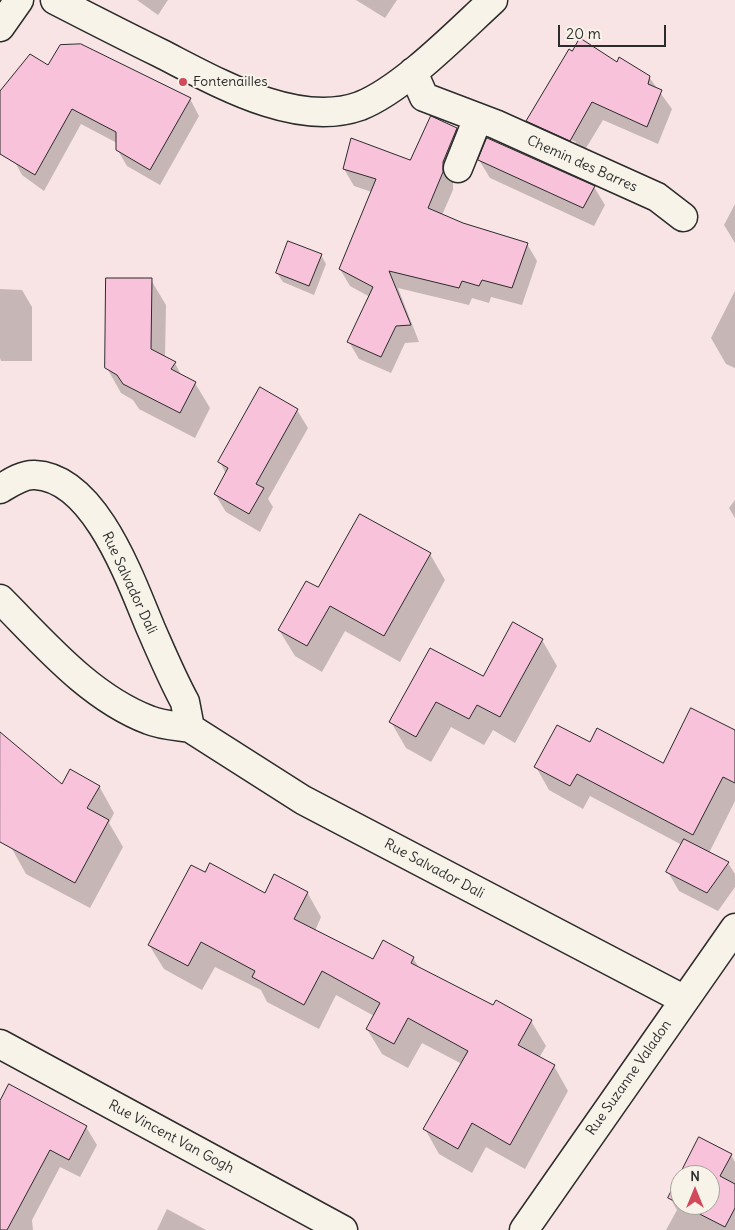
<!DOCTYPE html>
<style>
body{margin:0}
#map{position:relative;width:735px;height:1230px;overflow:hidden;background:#f8e4e4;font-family:Delius,sans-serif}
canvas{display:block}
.north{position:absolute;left:670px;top:1165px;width:50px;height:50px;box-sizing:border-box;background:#f7f3e8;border:1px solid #a5a39c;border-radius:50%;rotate:0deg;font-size:14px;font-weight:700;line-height:20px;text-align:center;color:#2b2b2b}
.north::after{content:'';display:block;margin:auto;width:18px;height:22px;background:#d1495b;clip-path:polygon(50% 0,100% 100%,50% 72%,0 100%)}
.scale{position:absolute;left:558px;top:25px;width:108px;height:22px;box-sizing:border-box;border:2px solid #2b2b2b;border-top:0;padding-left:6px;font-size:15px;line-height:18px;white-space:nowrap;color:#2b2b2b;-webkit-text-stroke:4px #f7f3e8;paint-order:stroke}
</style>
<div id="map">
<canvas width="735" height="1230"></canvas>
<div class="north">N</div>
<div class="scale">20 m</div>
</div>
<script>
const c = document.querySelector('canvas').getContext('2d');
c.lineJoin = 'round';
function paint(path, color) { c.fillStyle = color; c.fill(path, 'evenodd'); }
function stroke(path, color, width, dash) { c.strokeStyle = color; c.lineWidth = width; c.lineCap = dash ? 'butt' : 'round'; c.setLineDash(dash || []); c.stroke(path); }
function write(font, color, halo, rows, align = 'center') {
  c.font = font + ' Delius,sans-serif'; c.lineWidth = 4; c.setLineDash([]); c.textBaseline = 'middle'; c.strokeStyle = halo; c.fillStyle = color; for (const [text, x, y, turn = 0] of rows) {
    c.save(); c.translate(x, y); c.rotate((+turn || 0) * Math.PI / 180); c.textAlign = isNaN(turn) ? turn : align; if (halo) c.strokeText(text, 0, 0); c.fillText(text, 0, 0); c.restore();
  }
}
paint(new Path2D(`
 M137 0H168L158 15Z
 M356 0H397L385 18Z
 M617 63 649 77 672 109 658 144 603 120 580 158 538 139 527 121ZM542 127 576 142 575 144 542 130Z
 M49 66 190 99 199 116 160 185 127 166 117 149V143L81 124 44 191 22 175 16 164 0 154V93Z
 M456 129 466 146 453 180V190L442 215 463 224 527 244 537 261 522 305 491 297 489 303 472 298 469 305 398 288 419 342 405 343 391 373 359 359 349 342 370 297 350 286 340 269 372 192 354 186 344 169 411 161Z
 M479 160 594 187 605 205 594 226 490 178Z
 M735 204V243L724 225Z
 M321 255 326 264 314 295 283 282 277 273Z
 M151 280 166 305 165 358 175 363 182 377 195 383 210 408 195 438 139 409 133 400 121 393 107 368Z
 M0 289 22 290 32 307V361H1L0 358Z
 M735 291V368L726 364 711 338Z
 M297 410 308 428 268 499 273 507 260 532 226 512 215 494 226 474 220 462Z
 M735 500V518L729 508Z
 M430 554 445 580 400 662 345 631 322 672 295 656 279 630 319 589Z
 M542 640 557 666 515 743 493 730 484 745 451 727 431 762 406 748 391 722 483 678Z
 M735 731V801L709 853 728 863 735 874V887L718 911 679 891 668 872 682 845 590 796 583 809 549 790 536 767 591 744 663 765Z
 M0 734 62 786H99L114 813 109 823 123 847 90 908 26 874 11 847 0 836Z
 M205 874 265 894 307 892 321 917 315 931 374 961 413 958 420 969 494 1006 531 1021 546 1046 539 1058 554 1066 568 1091 525 1169 486 1147 472 1173 439 1154 425 1129 462 1064 422 1043 408 1068 382 1054 367 1029 374 1016 336 995 319 1029 267 1002 261 990 215 967 202 990 164 969 149 945Z
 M0 1104 86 1127 97 1145 80 1177 60 1167 32 1220 33 1230H0Z
 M731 1155 735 1162V1230H666L677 1210 670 1198 680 1177V1205H710V1175H681Z
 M167 1209 206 1230H157Z`), '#0003');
const building = new Path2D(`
 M580 38 617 62 619 57 650 76 648 84 662 90 647 127 592 102 570 141 526 121 569 49 572 51Z
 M81 44 191 98 150 170 116 150V132L72 109 35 175 0 154V91L30 54 48 65 60 45Z
 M431 116 457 128 443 162V172L428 208 463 223 528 243 512 288 482 280 479 286 462 281 459 288 389 271 411 325 396 326 381 357 347 342 373 287 339 269 376 179 343 169 351 138 410 160Z
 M487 138 595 186 583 208 478 160Z
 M288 241 322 254 309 286 276 273Z
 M106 278H152L151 349 176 362 171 369 196 382 180 413 123 384 117 375 105 368Z
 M260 387 298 409 256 484 264 488 249 514 214 494 228 468 218 462Z
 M360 514 431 553 384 636 330 606 307 646 278 630 306 581 318 587Z
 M513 622 543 639 500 717 477 705 469 719 436 702 416 737 389 722 430 648 483 676Z
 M691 708 735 730V783L723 777 693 835 577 774 570 786 534 767 557 725 590 742 597 728 663 763Z
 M0 732 62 784 70 769 100 786 87 808 109 820 75 883 0 842Z
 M684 839 729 862 707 893 666 872Z
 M210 863 265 893 274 874 308 892 294 919 373 959 383 940 414 957 411 963 493 1005 496 1000 532 1020 518 1045 555 1065 510 1145 472 1123 458 1149 423 1129 468 1051 408 1018 394 1044 366 1029 380 1003 322 971 304 1005 252 977 255 971 201 942 188 966 148 945 191 865 205 872Z
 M9 1084 87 1126 69 1160 50 1150 7 1230H0V1101Z
 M699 1137 732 1154 720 1176 735 1184V1208L725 1227 682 1205H710V1175H680V1204L668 1198Z`);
paint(building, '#f9c2db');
stroke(building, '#2b2b2b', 1);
const minor = new Path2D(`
 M55 0C90 18 125 36 160 53 215 81 296 129 360 106 403 89 458 32 493 0
 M0 27 19 0
 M413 72 424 97 495 124 657 197 683 217
 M458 168 478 118
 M0 489C10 483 23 474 35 475 96 478 131 582 151 629 162 654 172 678 185 702L190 728C177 726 161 725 149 720 89 697 44 643 0 599
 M190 728 303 800 683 999
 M0 1044 343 1230
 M524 1230 735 928`);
stroke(minor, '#2b2b2b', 31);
stroke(minor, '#f7f3e8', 28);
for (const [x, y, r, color] of [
 [183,82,5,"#d1495b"]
]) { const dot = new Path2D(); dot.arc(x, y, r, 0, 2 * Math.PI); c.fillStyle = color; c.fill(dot); stroke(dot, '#f7f3e8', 2); }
write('14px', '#2b2b2b', '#f7f3e8', [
 ["Fontenailles",193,82]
], 'left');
write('14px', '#2b2b2b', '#f7f3e8', [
 ["Chemin des Barres",582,164,24],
 ["Rue Salvador Dali",129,583,65],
 ["Rue Salvador Dali",434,869,28],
 ["Rue Suzanne Valadon",629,1078,-55],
 ["Rue Vincent Van Gogh",171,1137,28]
]);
</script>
